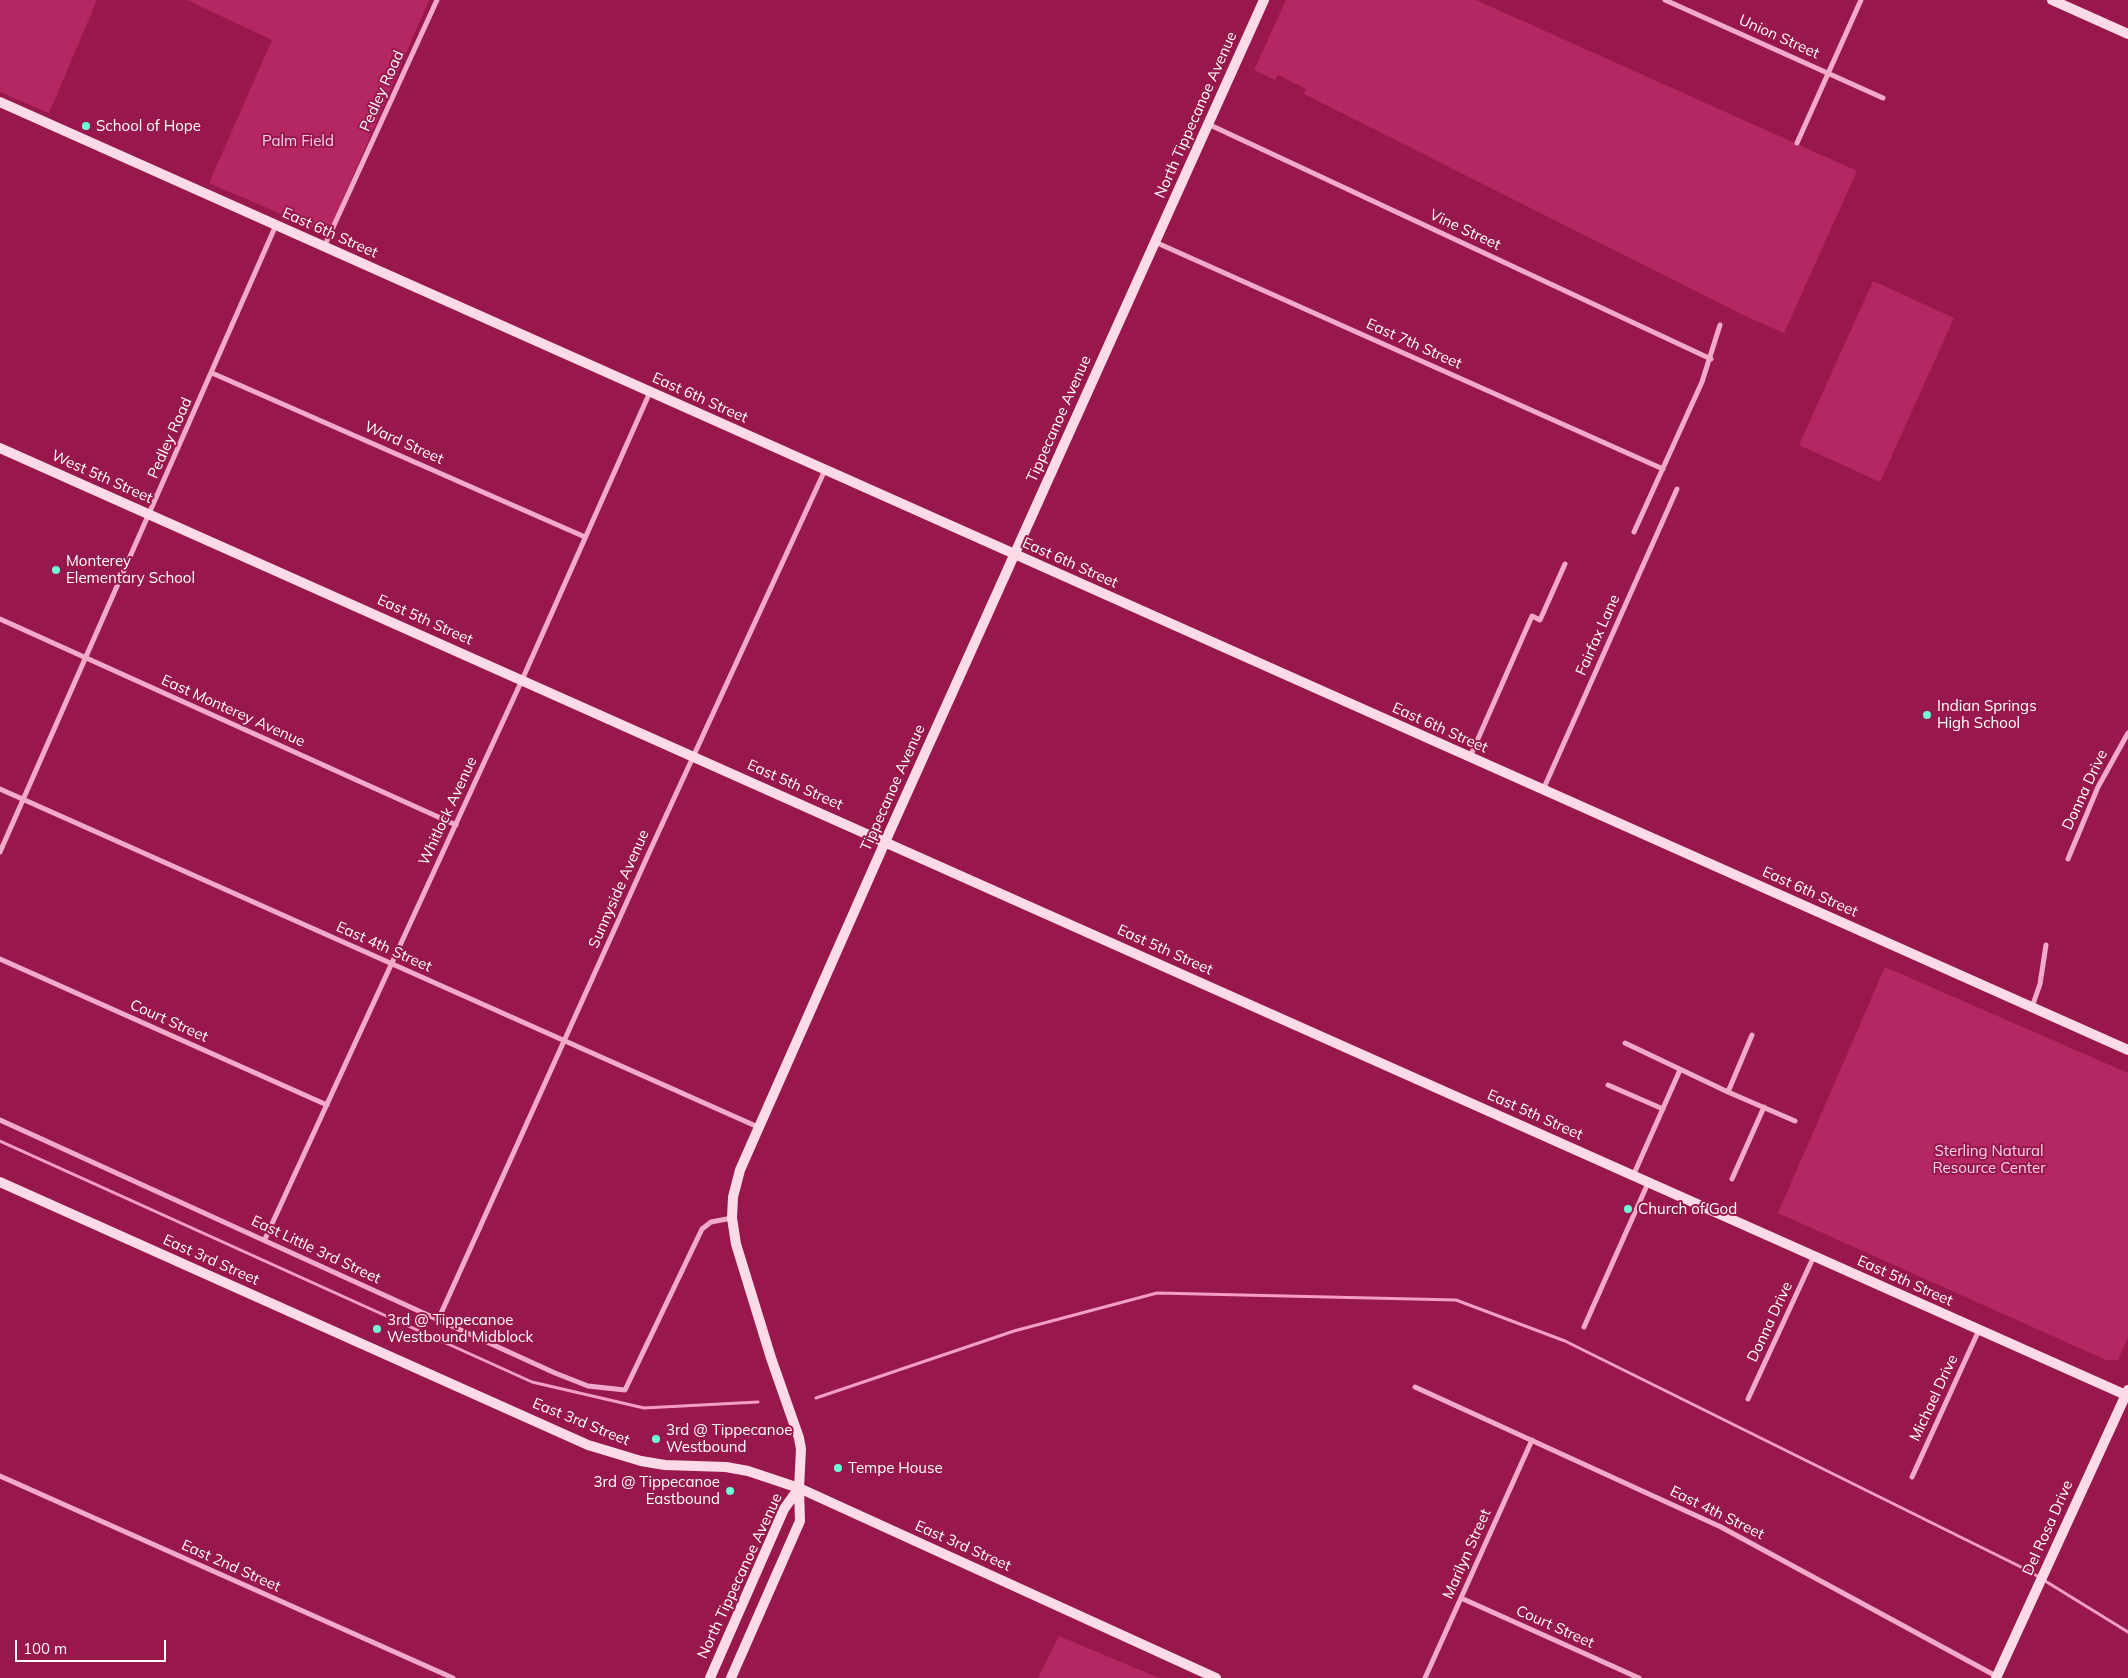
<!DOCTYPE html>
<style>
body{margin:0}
#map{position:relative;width:2128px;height:1678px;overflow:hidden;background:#98184c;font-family:Mulish,sans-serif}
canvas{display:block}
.scale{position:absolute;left:15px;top:1640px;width:151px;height:22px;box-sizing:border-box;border:2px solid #fff;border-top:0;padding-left:6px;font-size:15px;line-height:18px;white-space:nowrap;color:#fff;-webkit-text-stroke:4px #98184c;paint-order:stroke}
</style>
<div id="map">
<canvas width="2128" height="1678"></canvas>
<div class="scale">100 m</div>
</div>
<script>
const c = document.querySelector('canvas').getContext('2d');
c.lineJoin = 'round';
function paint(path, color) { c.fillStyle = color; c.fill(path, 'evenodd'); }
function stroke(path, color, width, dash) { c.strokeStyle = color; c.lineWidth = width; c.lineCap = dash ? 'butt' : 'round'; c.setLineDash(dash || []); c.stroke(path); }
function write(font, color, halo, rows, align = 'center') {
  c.font = font + ' Mulish,sans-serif'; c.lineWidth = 4; c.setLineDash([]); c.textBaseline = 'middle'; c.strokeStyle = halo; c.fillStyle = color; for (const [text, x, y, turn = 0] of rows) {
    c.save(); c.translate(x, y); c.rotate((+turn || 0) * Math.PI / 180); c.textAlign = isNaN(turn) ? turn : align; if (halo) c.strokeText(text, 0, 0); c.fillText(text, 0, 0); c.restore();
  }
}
paint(new Path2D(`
 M0 0H97L49 113 0 92Z
 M187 0H429L328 234 209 183 272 40Z
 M1286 0H1476L1857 171 1784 333 1745 316 1304 94 1306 89 1278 75 1275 80 1254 70Z
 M1873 281 1954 318 1880 482 1799 445Z
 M1885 967 2128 1073V1337L2118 1360H2106L1778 1213Z
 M1059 1636 1159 1678H1038Z`), '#b52763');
stroke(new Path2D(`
 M0 1141 532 1382 644 1408 758 1402
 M816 1398 1014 1331 1157 1293 1456 1300 1565 1341 2029 1571 2128 1632`), '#f49ec3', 3);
stroke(new Path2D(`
 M1665 0 1883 98
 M1208 124 1711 359
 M1797 143 1861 0
 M1155 242 1663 469
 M324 247 437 0
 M212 373 585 537
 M1634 532 1702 382 1720 325
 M0 619 456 825
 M1470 757 1532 616 1540 620 1565 564
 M0 789 758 1127
 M1543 790 1677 489
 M0 852 276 225
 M2068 859 2098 787 2128 733
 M0 959 327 1105
 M2032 1007 2040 984 2046 945
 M1752 1035 1728 1092 1795 1121
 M1625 1043 1728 1092
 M1608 1085 1663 1109
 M0 1120 555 1373 588 1386 625 1390 702 1229 711 1222 732 1218
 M1633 1176 1680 1070
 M1732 1179 1764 1107
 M265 1239 522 680 650 392
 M438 1320 653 844 825 470
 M1584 1327 1648 1183
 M1415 1387 1721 1527 1996 1676
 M1748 1399 1814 1256
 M0 1476 453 1678
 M1912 1477 1979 1330
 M1461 1598 1639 1678
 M1425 1678 1532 1440`), '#f1abc9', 5);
stroke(new Path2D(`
 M2052 0 2128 34
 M0 102 2128 1050
 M0 448 2128 1396
 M0 1182 588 1445 641 1461 665 1465 726 1467 748 1471 799 1488 1216 1678
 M710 1678 784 1509 799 1488
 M731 1678 800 1521 799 1488 801 1449 799 1438 771 1358 736 1244 732 1218 733 1197 740 1170 885 842 1264 0
 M1996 1678 2128 1390`), '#fcdae8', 10);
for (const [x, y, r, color] of [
 [86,126,5,"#6cffd8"],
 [56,570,5,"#6cffd8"],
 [1927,715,5,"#6cffd8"],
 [1628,1209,5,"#6cffd8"],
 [377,1329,5,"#6cffd8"],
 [656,1439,5,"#6cffd8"],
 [838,1468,5,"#6cffd8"],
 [730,1491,5,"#6cffd8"]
]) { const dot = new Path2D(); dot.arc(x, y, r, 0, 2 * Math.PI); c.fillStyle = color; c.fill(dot); stroke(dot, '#98184c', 2); }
write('15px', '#fff', '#98184c', [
 ["Union Street",1779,37,24],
 ["Pedley Road",382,91,-66],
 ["North Tippecanoe Avenue",1196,115,-66],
 ["Vine Street",1465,230,25],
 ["East 6th Street",330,233,24],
 ["East 7th Street",1414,344,24],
 ["East 6th Street",700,398,24],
 ["Tippecanoe Avenue",1059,419,-66],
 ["Pedley Road",170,438,-66],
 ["Ward Street",404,443,24],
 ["West 5th Street",102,477,24],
 ["East 6th Street",1070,563,24],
 ["East 5th Street",425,620,24],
 ["Fairfax Lane",1598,635,-66],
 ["East Monterey Avenue",233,711,24],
 ["East 6th Street",1440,728,24],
 ["East 5th Street",795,785,24],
 ["Tippecanoe Avenue",893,788,-66],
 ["Donna Drive",2085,790,-65],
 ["Whitlock Avenue",448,811,-65],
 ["Sunnyside Avenue",619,889,-66],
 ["East 6th Street",1810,892,24],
 ["East 4th Street",384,947,24],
 ["East 5th Street",1165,950,24],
 ["Court Street",169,1021,24],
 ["East 5th Street",1535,1115,24],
 ["East Little 3rd Street",316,1250,25],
 ["East 3rd Street",211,1260,24],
 ["East 5th Street",1905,1281,24],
 ["Donna Drive",1770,1322,-65],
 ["Michael Drive",1934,1398,-65],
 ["East 3rd Street",581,1422,22],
 ["East 4th Street",1717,1513,26],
 ["Del Rosa Drive",2048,1528,-66],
 ["East 3rd Street",963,1546,24],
 ["Marilyn Street",1467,1554,-66],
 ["East 2nd Street",231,1566,24],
 ["North Tippecanoe Avenue",740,1576,-65],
 ["Court Street",1555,1627,24]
]);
write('15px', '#fff', '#98184c', [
 ["School of Hope",96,126],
 ["Monterey",66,561],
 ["Elementary School",66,578],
 ["Indian Springs",1937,706],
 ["High School",1937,723],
 ["Church of God",1638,1209],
 ["3rd @ Tippecanoe",387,1320],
 ["Westbound Midblock",387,1337],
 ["3rd @ Tippecanoe",666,1430],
 ["Westbound",666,1447],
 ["Tempe House",848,1468],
 ["3rd @ Tippecanoe",720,1482,"right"],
 ["Eastbound",720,1499,"right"]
], 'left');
write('15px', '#fcd3e4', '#98184c', [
 ["Palm Field",298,141],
 ["Sterling Natural",1989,1151],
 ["Resource Center",1989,1168]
]);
</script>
